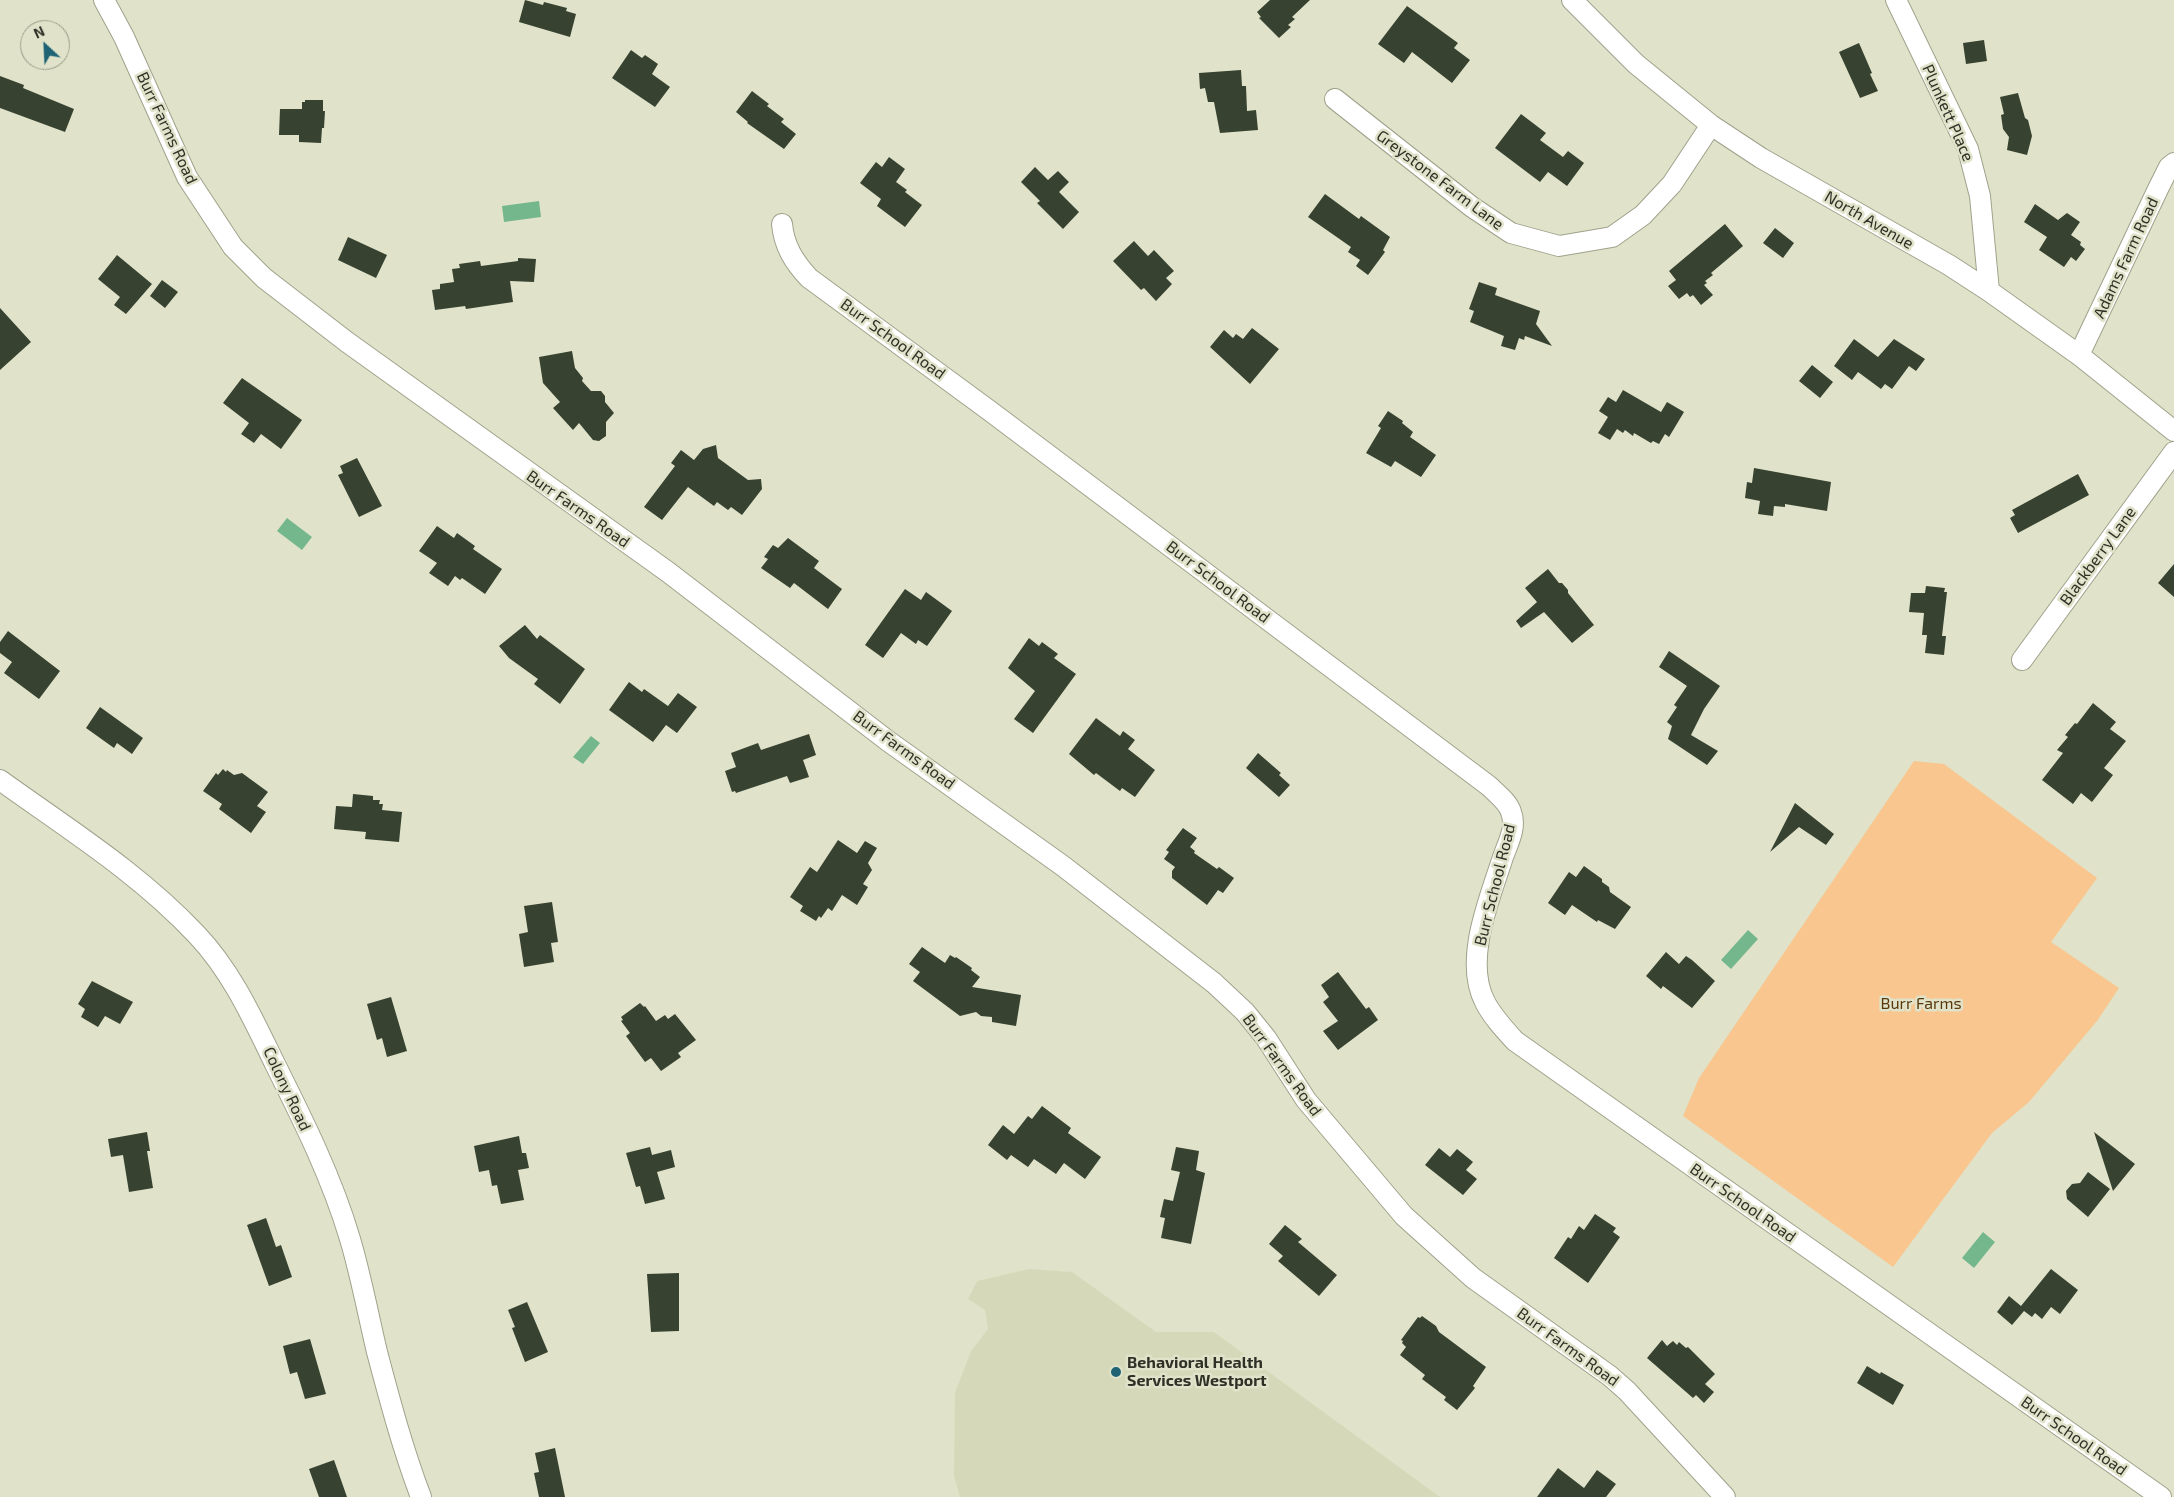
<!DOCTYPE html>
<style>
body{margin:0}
#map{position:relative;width:2174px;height:1497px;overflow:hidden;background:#e0e3ca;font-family:"Exo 2",sans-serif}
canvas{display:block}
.north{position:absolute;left:20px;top:20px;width:50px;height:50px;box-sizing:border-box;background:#e0e3ca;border:1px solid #999b88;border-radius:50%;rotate:335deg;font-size:14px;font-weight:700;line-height:20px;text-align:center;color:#2f3026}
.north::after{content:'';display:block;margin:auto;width:18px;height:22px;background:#1f6375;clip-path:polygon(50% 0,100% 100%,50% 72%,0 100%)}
</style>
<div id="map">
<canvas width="2174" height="1497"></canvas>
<div class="north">N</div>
</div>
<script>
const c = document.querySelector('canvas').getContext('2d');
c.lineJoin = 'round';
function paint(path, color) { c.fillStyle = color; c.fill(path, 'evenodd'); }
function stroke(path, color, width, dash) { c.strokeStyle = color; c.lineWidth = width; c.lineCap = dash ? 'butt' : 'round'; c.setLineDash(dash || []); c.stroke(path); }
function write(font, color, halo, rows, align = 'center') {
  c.font = font + ' "Exo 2",sans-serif'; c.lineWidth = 5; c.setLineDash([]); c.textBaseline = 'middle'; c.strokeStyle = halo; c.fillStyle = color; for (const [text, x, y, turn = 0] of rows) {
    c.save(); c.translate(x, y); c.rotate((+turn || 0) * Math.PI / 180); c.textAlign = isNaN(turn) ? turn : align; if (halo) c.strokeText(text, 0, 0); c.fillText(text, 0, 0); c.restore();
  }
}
paint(new Path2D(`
 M1029 1269 1072 1272 1156 1332H1214L1440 1497H960L954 1476 955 1393 971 1351 988 1329 985 1310 968 1299 977 1281Z`), '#d6d9b9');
paint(new Path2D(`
 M1914 761 1944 764 2097 878 2051 942 2119 988 2097 1021 2029 1102 1992 1133 1893 1267 1683 1116 1699 1078Z`), '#f8c68e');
paint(new Path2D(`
 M539 201 541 217 504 222 502 206Z
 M287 518 312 537 302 550 277 531Z
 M591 736 600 743 583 764 573 757Z
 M1748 930 1758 939 1731 969 1721 960Z
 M1983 1232 1995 1242 1974 1268 1962 1258Z`), '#75b78c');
paint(new Path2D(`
 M525 0 543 5 544 2 567 8 566 11 576 14 570 37 519 22Z
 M1270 0H1310L1292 17 1295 19 1288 25 1291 27 1279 38 1259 18 1261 17 1257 12Z
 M1407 6 1458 43 1454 48 1470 60 1452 83 1412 52 1404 63 1378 44Z
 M1984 40 1987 61 1966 64 1963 43Z
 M1859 43 1872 73 1870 74 1878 91 1860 98 1839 52Z
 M631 50 642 58 645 55 658 64 652 74 670 87 655 107 612 78Z
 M1241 70 1242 86H1246L1247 111 1256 110 1258 130 1220 133 1214 102H1208L1205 88 1200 89 1199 73Z
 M0 76 24 85 23 88 74 109 65 132 0 108Z
 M752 91 769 104 767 106 784 119 781 122 796 134 784 149 747 123 748 122 736 112Z
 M2018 93 2025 118 2028 120 2032 136 2027 155 2007 150 2009 137 2003 129 2001 115 2004 114 2000 97Z
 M305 100H323V111H325L324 128H322L321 143 299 142V135H279L280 109H302V102H305Z
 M1521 114 1546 133 1540 140 1563 157 1568 151 1584 163 1567 186 1548 172 1540 182 1495 148Z
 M889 157 905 169 896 182 907 190 905 192 922 205 905 227 877 206 881 199 860 183 876 162 882 167Z
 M1035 167 1048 180 1058 171 1069 182 1059 192 1079 212 1063 229 1037 203 1040 201 1021 182Z
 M1325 194 1359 219 1361 216 1390 237 1383 250 1385 252 1368 275 1356 266 1360 260 1348 252 1351 247 1308 217Z
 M2035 204 2058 220 2067 213 2080 222 2071 235 2081 242 2080 245 2085 249 2076 261 2071 257 2064 267 2039 250 2047 237 2024 222Z
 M1725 224 1743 246 1711 273 1713 275 1705 281 1707 283 1704 285 1713 295 1701 305 1693 295 1690 297 1687 293 1679 299 1668 286 1676 280 1669 271Z
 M1775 228 1794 243 1783 258 1763 243Z
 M348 237 387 255 376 278 338 260Z
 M1134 241 1148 256 1154 250 1174 271 1166 278 1172 284 1156 301 1144 288 1141 290 1113 261Z
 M117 255 152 284 126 314 114 305 120 297 98 279Z
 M518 258 536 259 534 282 510 281 513 302 466 309 465 306 435 310 432 290 440 289V284L454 282 452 269 460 268 459 264 480 261 481 266 518 261Z
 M162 280 178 292 165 308 150 296Z
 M1479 282 1497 288 1495 295 1540 311 1536 324 1552 346 1525 336 1524 340 1519 338 1515 350 1501 346 1504 336 1470 322 1474 311 1469 309Z
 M0 308 31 342 0 370Z
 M1252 328 1279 349 1250 384 1210 347 1224 330 1233 338 1236 334 1243 339Z
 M1854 339 1878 357 1894 339 1925 359 1916 371 1909 366 1892 389 1885 384 1881 389 1858 372 1852 380 1834 366Z
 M572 351 575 368 583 378 582 381 591 391H601L605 396V402L614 413 606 422V436L599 441 593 440 579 423 573 430 553 408 560 402 543 383 539 357Z
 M1812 365 1833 382 1820 398 1799 381Z
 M242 378 302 420 281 449 261 434 254 443 241 434 249 423 223 403Z
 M1623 390 1661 412 1667 402 1684 412 1669 437 1665 434 1659 444 1653 441 1651 443 1634 433 1633 436 1625 430 1623 433 1617 429 1610 440 1598 433 1608 417 1599 411 1608 397 1616 402Z
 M1388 411 1403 421 1402 423 1413 432 1410 437 1436 455 1421 477 1395 461 1391 467 1366 453 1381 428 1378 426Z
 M716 445 718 458 748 480 761 479 762 489 742 515 731 507 728 510 717 502 714 506 688 487 662 520 644 507 675 466 671 463 681 450 694 460 703 449Z
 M357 458 382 506 359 517 338 475 343 473 340 466Z
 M1754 468 1831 482 1827 511 1785 504V507L1774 506 1773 516 1758 514 1760 501 1745 498 1747 482 1752 483Z
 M2078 474 2089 495 2018 533 2010 518 2015 515 2012 510Z
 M437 526 454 538 457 533 475 546 473 549 502 569 485 594 462 578 460 580 455 576 448 586 429 573 437 563 419 551Z
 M788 538 819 561 814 568 842 589 828 609 794 583 790 588 761 568 768 559 764 557 773 545 778 548Z
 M2174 564V597L2158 583Z
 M1548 569 1559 583H1562L1568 590V593L1594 625 1572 643 1544 612 1521 628 1516 621 1537 602 1525 588Z
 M1926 586 1945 588 1944 592H1947L1942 636H1946L1944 655 1925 653 1927 635H1922L1924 613 1909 612 1911 593H1925Z
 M905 589 921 600 926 592 952 611 927 646 918 640 916 644 901 633 883 658 865 645Z
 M525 625 537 639 540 635 585 669 560 704 534 684 538 679 509 658 499 646Z
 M8 631 60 671 39 699 4 673 12 662 0 653V642Z
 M1029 638 1039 646 1042 642 1058 654 1054 658 1076 674 1033 733 1014 719 1035 691 1008 668Z
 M1669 651 1720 686 1704 709 1691 735 1718 751 1707 765 1668 739 1672 726 1667 722 1677 707 1674 705 1687 686 1659 667Z
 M629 682 642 692 644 689 668 706 678 693 697 707 677 733 666 725 653 742 609 710Z
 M2093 703 2116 722 2110 729 2126 741 2104 768 2113 775 2092 802 2081 793 2073 804 2042 780 2063 753 2057 750 2068 737 2065 735 2075 723 2077 724Z
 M100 707 143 738 132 754 117 743 114 748 86 728Z
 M1096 718 1120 736 1123 731 1135 740 1128 749 1155 770 1135 797 1122 788 1120 791 1096 773 1094 775 1069 754Z
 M809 734 816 755 803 760 809 777 790 783 787 776 736 793 735 791 732 792 725 771 736 767 731 753 758 743 761 750Z
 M1258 753 1281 773 1279 775 1290 785 1279 797 1246 768Z
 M223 769 226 772 227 770 234 775 242 773 268 792 257 806 266 812 251 833 219 809 222 804 203 791 216 773 218 775Z
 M353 794 373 796V800H380L379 804H383L382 810 402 812 399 842 365 839 366 832 334 829 336 806 352 807Z
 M1795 803 1834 834 1826 845 1799 827 1770 852Z
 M1183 828 1197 838 1190 847 1195 851 1194 853 1217 869 1219 867 1234 878 1223 893 1218 890 1207 905 1172 878V871L1175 867 1164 859 1169 852 1166 850Z
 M838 840 857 853 865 841 877 848 868 863 872 870 863 884 868 887 857 905 842 895 832 911 828 908 821 918 819 916 816 921 800 911 803 906 790 897 810 867 817 872Z
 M1584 866 1602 879V882L1609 887 1610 892 1631 907 1615 929 1598 920 1597 922 1572 905 1565 915 1548 903 1569 872 1576 877Z
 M552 902 558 942 551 943 554 962 524 967 519 934 528 932 524 906Z
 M922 947 945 963 950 955 955 958 956 957 972 968 971 970 980 977 972 987 1021 995 1016 1026 992 1022V1017L981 1016 976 1012 960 1016 913 981 920 972 909 964Z
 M1666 952 1679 964 1686 956 1692 960 1715 981 1692 1008 1663 986 1661 989 1646 976Z
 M1338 972 1366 1009 1369 1007 1378 1020 1338 1050 1323 1031 1338 1021 1323 1002 1329 997 1321 985Z
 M92 981 133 1002 120 1024 105 1016 98 1027 81 1017 85 1009 78 1004Z
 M391 997 407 1051 387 1057 382 1038 377 1040 367 1004Z
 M640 1003 644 1007 645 1006 656 1021 665 1015 668 1019 675 1014 696 1040 678 1053 681 1057 661 1071 651 1058 645 1062 626 1036 630 1033 621 1021 623 1020 621 1017Z
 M1042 1106 1071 1128 1068 1133 1101 1157 1085 1179 1064 1163 1056 1174 1034 1159 1028 1167 1011 1155 1007 1160 988 1145 1003 1125 1014 1134 1028 1116 1032 1119Z
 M147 1132 150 1151H147L153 1188 129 1192 123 1155 111 1157 108 1139Z
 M2094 1132 2135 1164 2113 1191Z
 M519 1136 522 1153H526L529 1168 518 1170 524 1200 501 1204 497 1185 492 1186 489 1170 479 1172 474 1146Z
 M650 1147 652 1155 671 1150 675 1167 657 1172 665 1199 645 1204 640 1186 636 1187 626 1153Z
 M1176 1147 1199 1151 1196 1170 1205 1173 1191 1244 1161 1238 1165 1218 1160 1217 1164 1199 1173 1201 1180 1172 1171 1170Z
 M1439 1148 1450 1157 1457 1149 1473 1162 1466 1170 1477 1179 1463 1195 1425 1165Z
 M2088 1172 2110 1189 2088 1217 2067 1199 2066 1191 2072 1184 2080 1183Z
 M1595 1214 1616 1228 1613 1232 1620 1237 1588 1283 1554 1258 1568 1237 1571 1239 1579 1226 1584 1230Z
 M266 1218 276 1247 281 1245 292 1277 269 1286 247 1225Z
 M1285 1225 1302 1239 1298 1242 1337 1275 1319 1296 1278 1261 1283 1256 1269 1244Z
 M2051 1269 2078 1290 2060 1314 2051 1307 2042 1319 2035 1313 2032 1317 2024 1311 2012 1325 1997 1312 2009 1296 2021 1306Z
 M679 1273V1331L651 1332 647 1274Z
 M527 1302 548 1352 525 1362 512 1328 515 1327 508 1310Z
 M1422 1316 1436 1326 1439 1332 1486 1367 1473 1386 1475 1388 1457 1410 1444 1400 1446 1397 1422 1379 1425 1375 1400 1355 1406 1347 1402 1343 1403 1341 1401 1340 1418 1317 1420 1318Z
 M310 1339 326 1394 305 1399 297 1372 290 1374 283 1346Z
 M1662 1340 1667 1346 1673 1341 1677 1345 1679 1342 1686 1348 1688 1347 1715 1374 1705 1384 1714 1392 1704 1403 1696 1395 1693 1398 1647 1358Z
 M1867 1366 1880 1374 1881 1372 1904 1385 1893 1405 1857 1383Z
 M555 1448 565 1497H539L534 1473 539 1472 535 1453Z
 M334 1460 347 1497H319L309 1469Z
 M1558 1468 1584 1488 1597 1470 1616 1484 1606 1497H1537Z`), '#374230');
const minor = new Path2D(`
 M104 0 124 37 187 177 233 247 264 278 347 342 668 572 888 741 1063 866 1214 983 1245 1012 1266 1038 1306 1100 1404 1216 1473 1278 1610 1376 1627 1391 1725 1497
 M1572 0 1636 64 1711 125 1761 158 1949 265 1989 291 2079 355 2174 431
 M1896 0 1968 149 1980 196 1989 291
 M1335 99 1472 207 1511 233 1559 246 1612 237 1643 215 1672 184 1711 125
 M782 224C784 246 794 262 809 278L990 411 1489 786C1497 794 1508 802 1511 812 1517 827 1508 843 1503 857 1490 898 1463 960 1485 1002 1492 1016 1504 1029 1515 1041L2161 1497
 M2079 355 2158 189 2169 167 2174 163
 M2022 660 2174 452
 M0 780C68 829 139 873 197 935 232 972 253 1019 275 1064 303 1120 332 1178 350 1239 361 1276 368 1314 377 1352 390 1401 403 1450 421 1497`);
stroke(minor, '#9fa28b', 22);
stroke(minor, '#fff', 20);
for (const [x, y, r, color] of [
 [1116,1372,6,"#1f6375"]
]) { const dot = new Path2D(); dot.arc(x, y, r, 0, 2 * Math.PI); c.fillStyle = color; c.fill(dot); stroke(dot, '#e0e3ca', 2); }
write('16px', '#2f3026', '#e0e3ca', [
 ["Plunkett Place",1948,113,66],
 ["Burr Farms Road",167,128,65],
 ["Greystone Farm Lane",1440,180,37],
 ["North Avenue",1869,220,30],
 ["Adams Farm Road",2126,258,-65],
 ["Burr School Road",893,339,36],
 ["Burr Farms Road",578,509,35],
 ["Blackberry Lane",2098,556,-54],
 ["Burr School Road",1218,582,37],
 ["Burr Farms Road",904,750,36],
 ["Burr School Road",1495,885,-76],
 ["Burr Farms Road",1282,1065,54],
 ["Colony Road",287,1089,65],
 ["Burr School Road",1743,1203,35],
 ["Burr Farms Road",1568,1347,36],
 ["Burr School Road",2074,1436,35]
]);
write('16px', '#58380b', '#e0e3ca', [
 ["Burr Farms",1921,1004]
]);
write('bold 16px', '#2f3026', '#e0e3ca', [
 ["Behavioral Health",1127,1363],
 ["Services Westport",1127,1381]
], 'left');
</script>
